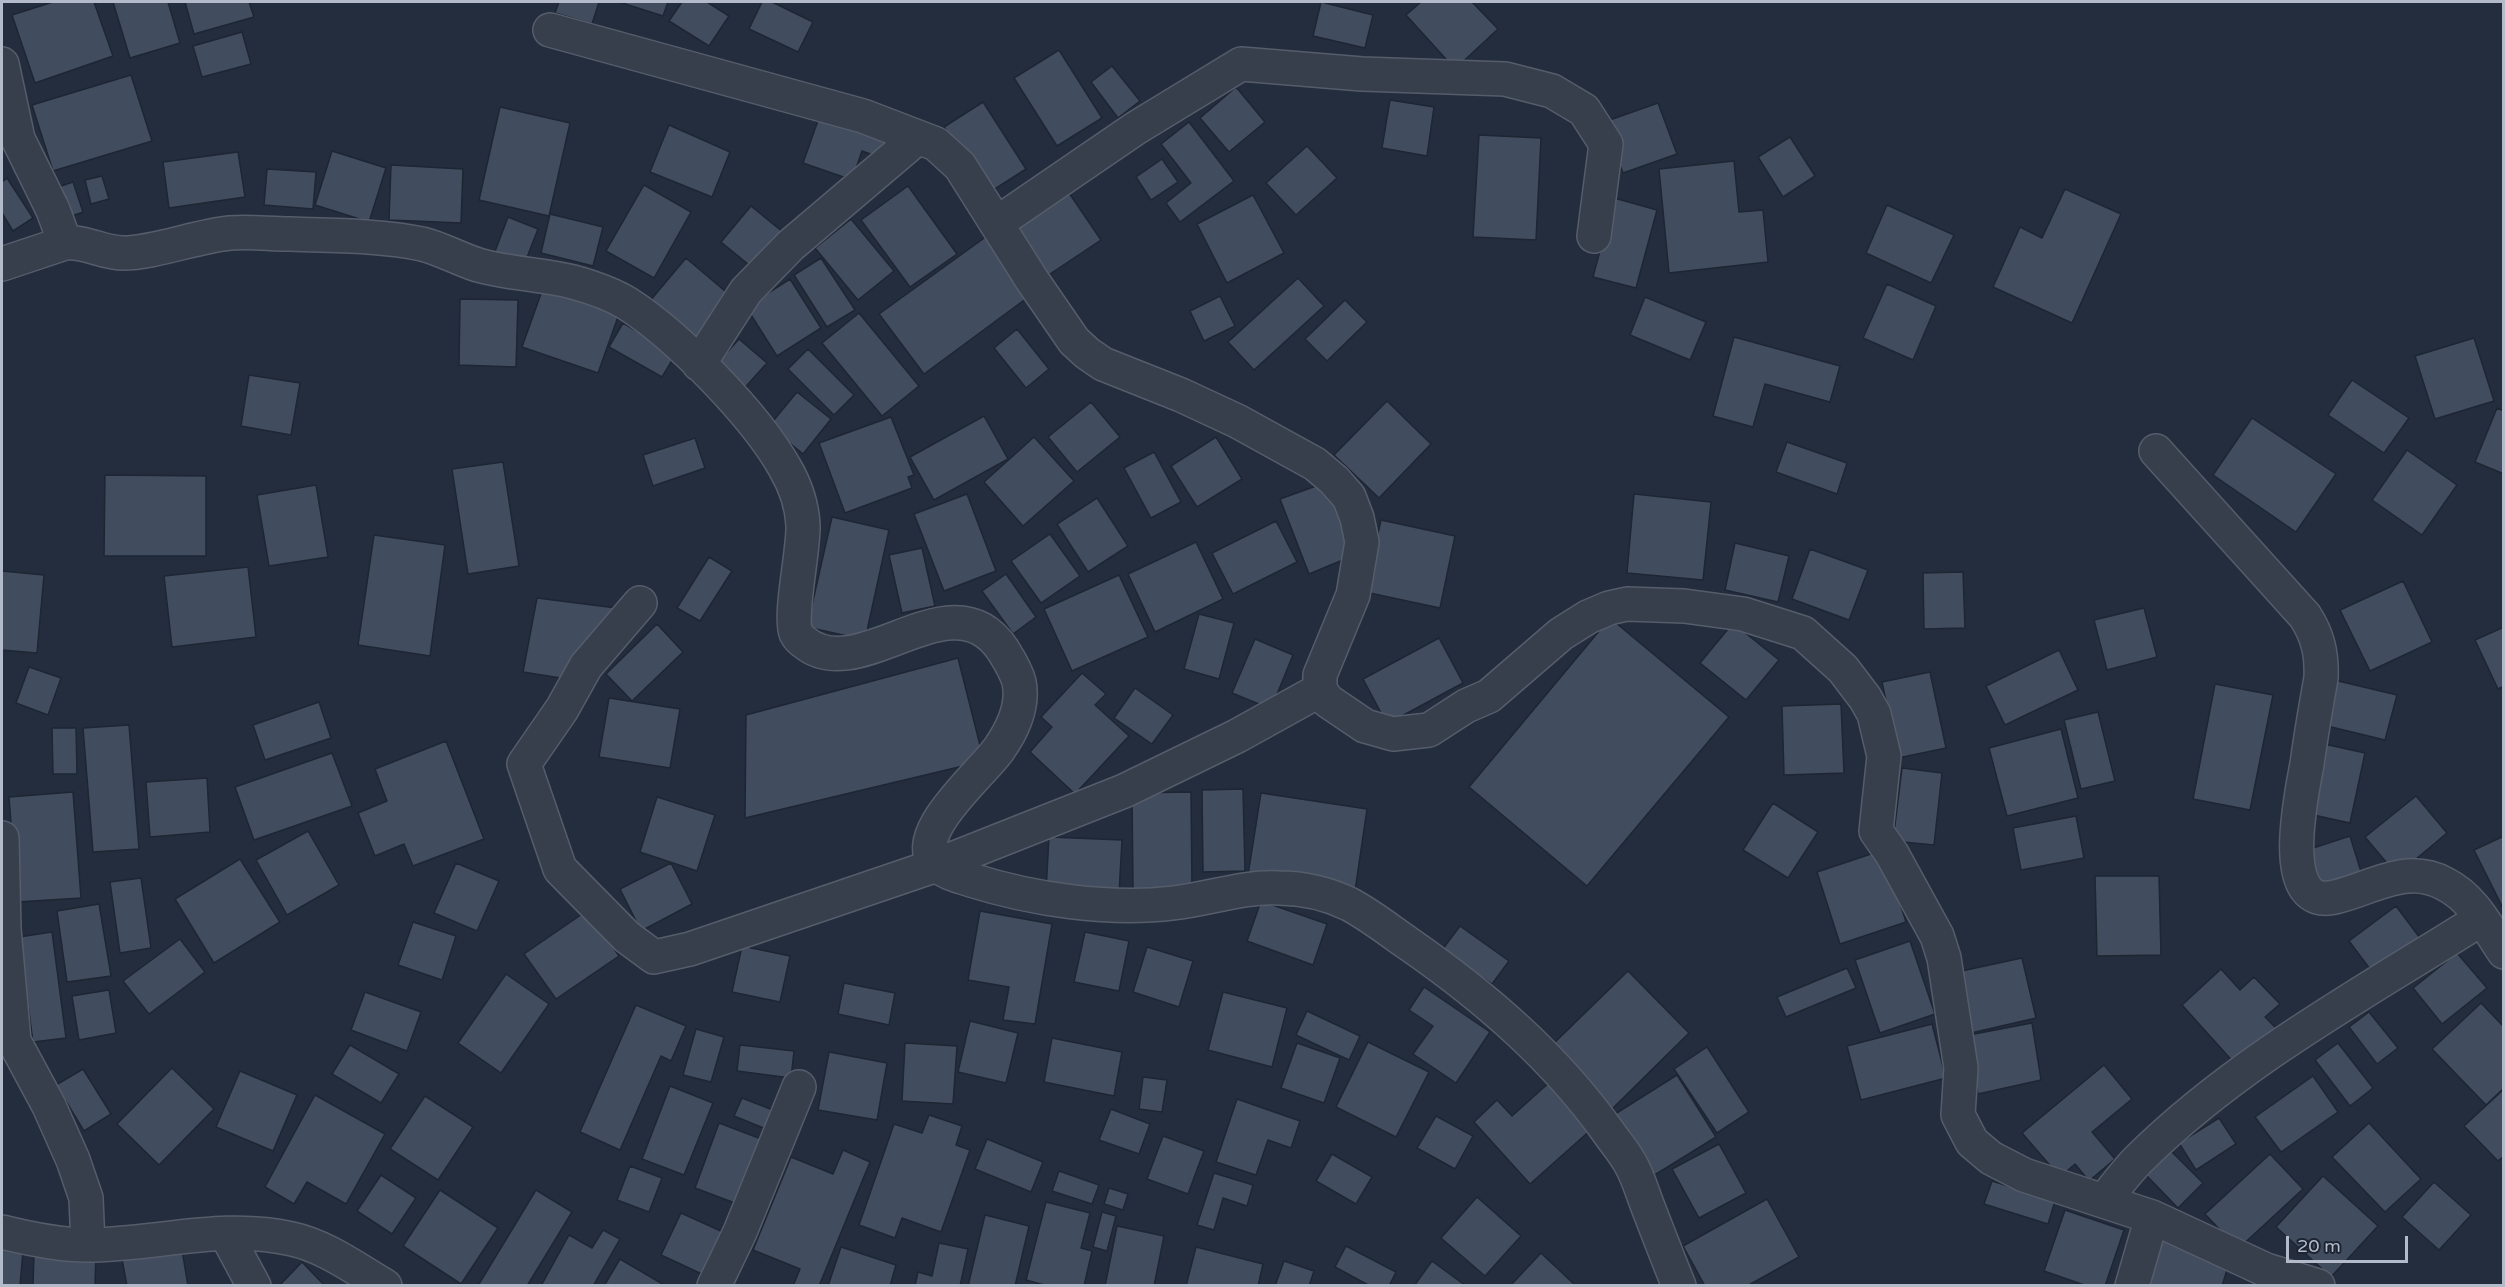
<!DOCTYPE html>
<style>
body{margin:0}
#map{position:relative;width:2505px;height:1287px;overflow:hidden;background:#232d3d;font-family:"Varela Round",sans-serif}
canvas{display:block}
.frame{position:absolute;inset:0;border:3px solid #b3bac9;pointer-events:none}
.scale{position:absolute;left:2286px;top:1236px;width:122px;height:27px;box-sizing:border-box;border:3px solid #b3bac9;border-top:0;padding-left:8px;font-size:18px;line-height:21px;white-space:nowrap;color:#b3bac9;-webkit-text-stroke:4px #1c2432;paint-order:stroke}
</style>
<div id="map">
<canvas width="2505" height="1287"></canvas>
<div class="frame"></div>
<div class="scale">20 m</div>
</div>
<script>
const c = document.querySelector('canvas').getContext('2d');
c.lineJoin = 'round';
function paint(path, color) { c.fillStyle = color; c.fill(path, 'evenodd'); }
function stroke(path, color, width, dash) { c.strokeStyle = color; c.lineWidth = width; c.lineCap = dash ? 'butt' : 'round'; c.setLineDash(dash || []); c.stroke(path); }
const building = new Path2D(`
 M53 2H94L113 56 35 83 12 15Z
 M113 2H168L180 43 130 58Z
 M185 2H249L254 17 194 34Z
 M559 2H599L592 24 555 13Z
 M619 2H668L663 16Z
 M682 2H707L729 16 709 46 669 21Z
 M762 2H772L813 22 798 52 749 29Z
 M1321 2 1373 15 1365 48 1313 36Z
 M1421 2H1472L1498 29 1455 69 1406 15Z
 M242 32 251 64 202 77 193 46Z
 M1059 50 1102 118 1057 146 1014 78Z
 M1112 66 1140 101 1118 118 1091 82Z
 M131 75 152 141 53 171 32 105Z
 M1236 87 1265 122 1229 152 1200 118Z
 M1390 100 1434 107 1427 156 1382 148Z
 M983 102 1026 169 987 194 944 127Z
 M1658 103 1677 154 1623 173 1604 122Z
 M500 107 570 123 549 216 479 200Z
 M821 112 892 137 884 159 862 151 852 180 803 163Z
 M1189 122 1234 181 1180 222 1166 203 1191 183 1161 144Z
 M669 125 730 152 712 197 650 172Z
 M1479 135 1541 138 1536 240 1473 237Z
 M1790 137 1815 176 1783 197 1758 157Z
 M1307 146 1337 178 1296 215 1266 183Z
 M332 151 386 168 369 222 315 205Z
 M238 152 245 197 169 208 163 162Z
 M1162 159 1178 182 1151 200 1136 177Z
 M1734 161 1739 212 1763 210 1768 262 1669 273 1659 169Z
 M391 165 463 169 461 223 389 220Z
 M267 169 316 172 313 209 264 205Z
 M102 176 109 199 91 204 85 180Z
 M7 178 33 218 13 231 2 213V182Z
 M73 182 83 212 69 217 58 187Z
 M644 185 691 212 654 278 606 251Z
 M908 186 957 254 910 287 861 220Z
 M2065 189 2121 214 2072 323 1993 287 2020 227 2042 238Z
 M1067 190 1101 240 1044 278 1010 228Z
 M1253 195 1284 253 1227 283 1197 224Z
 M1614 198 1657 210 1636 288 1593 277Z
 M1887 205 1954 235 1931 283 1866 253Z
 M751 206 784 233 754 269 721 242Z
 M550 214 603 227 593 266 541 253Z
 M508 217 538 229 524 265 494 254Z
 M851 219 894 271 858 300 815 248Z
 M987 236 1031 295 924 374 879 314Z
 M686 258 732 297 696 340 649 302Z
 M821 258 855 310 827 327 794 275Z
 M1298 278 1324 306 1254 370 1228 342Z
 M790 279 821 328 777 356 746 307Z
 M1887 284 1936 306 1913 360 1863 338Z
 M543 288 619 314 598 373 522 347Z
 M1220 296 1235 326 1204 341 1190 311Z
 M1645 297 1706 322 1690 360 1630 335Z
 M460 299 518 300 516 367 459 365Z
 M1345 300 1367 322 1327 361 1305 339Z
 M859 313 919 386 882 416 822 343Z
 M623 323 676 354 662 377 609 347Z
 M1017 329 1049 369 1026 388 994 348Z
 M1734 337 1840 366 1830 402 1765 384 1753 427 1713 416Z
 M2474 338 2494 401 2435 419 2415 356Z
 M739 339 767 363 740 393 712 369Z
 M808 349 854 395 834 415 788 369Z
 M249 375 300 383 291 435 241 426Z
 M2352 380 2409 418 2384 453 2328 415Z
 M797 392 831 419 803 454 769 426Z
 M1387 401 1431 444 1379 498 1334 455Z
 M1091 402 1120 437 1077 472 1048 437Z
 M2497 408 2504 411V474L2475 462Z
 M984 416 1008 459 934 500 910 457Z
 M891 417 914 475 908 477 912 488 845 513 819 443Z
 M2252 418 2336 474 2296 532 2213 475Z
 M1034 437 1074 481 1023 526 984 482Z
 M1216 437 1242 479 1197 507 1171 466Z
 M695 438 705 468 653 486 643 455Z
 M1787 442 1847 463 1837 494 1776 472Z
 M2407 450 2457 485 2422 535 2372 500Z
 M1154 452 1181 502 1151 518 1124 468Z
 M503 462 519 566 468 574 452 469Z
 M105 475 206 476V556H104Z
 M1327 482 1355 555 1309 574 1280 499Z
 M316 485 328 557 269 566 257 495Z
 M967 494 996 571 944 591 914 514Z
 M1634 494 1711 502 1703 580 1627 573Z
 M1097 498 1128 546 1088 572 1057 524Z
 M832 517 889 530 865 640 807 627Z
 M1381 520 1455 536 1440 608 1365 592Z
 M1276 521 1297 562 1233 594 1212 553Z
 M1050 534 1080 576 1041 603 1011 561Z
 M374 535 445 545 430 656 358 645Z
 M1196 542 1223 599 1155 632 1128 574Z
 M1735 543 1789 556 1778 602 1725 590Z
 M922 548 935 606 902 613 889 555Z
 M1810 549 1868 570 1849 620 1792 599Z
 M709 557 732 571 700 621 677 608Z
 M248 567 256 637 172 647 164 576Z
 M2 571 44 575 37 653 2 650Z
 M1963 572 1965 628 1924 629 1923 573Z
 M1006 574 1036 617 1013 634 982 591Z
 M1119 575 1148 637 1072 671 1044 609Z
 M2403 581 2432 642 2370 671 2340 610Z
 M537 598 616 608 561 678 523 672Z
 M2144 608 2157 657 2107 670 2094 620Z
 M1199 614 1234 623 1219 679 1184 669Z
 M1610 618 1729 717 1587 886 1469 787Z
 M1733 623 1779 660 1746 700 1700 663Z
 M657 624 683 652 632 701 606 674Z
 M2504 627V686L2498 689 2475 640Z
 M1439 638 1463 683 1387 724 1363 679Z
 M1255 639 1293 655 1271 709 1232 693Z
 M2059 650 2078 690 2005 725 1986 686Z
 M958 658 984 761 745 818 746 715Z
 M29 667 61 678 48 715 16 703Z
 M1930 672 1946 748 1898 758 1882 682Z
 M1082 673 1106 694 1095 705 1129 736 1075 794 1030 752 1052 727 1041 717Z
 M2334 680 2397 695 2385 740 2323 725Z
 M2215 684 2273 695 2250 810 2193 799Z
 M1135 688 1173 715 1152 744 1114 718Z
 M609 698 680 709 670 768 599 757Z
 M319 702 331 738 265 760 253 725Z
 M1841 704 1844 773 1784 775 1782 706Z
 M2098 712 2115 781 2081 789 2064 720Z
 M129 725 139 849 93 852 83 728Z
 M52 728H76L77 774H53Z
 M2061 729 2078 798 2007 816 1989 748Z
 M446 741 484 839 413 866 404 844 375 856 358 813 387 801 375 769Z
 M2324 744 2365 753 2350 823 2309 814Z
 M332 753 352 806 254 840 235 787Z
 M1902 768 1942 773 1934 845 1893 841Z
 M207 778 210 832 150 837 146 782Z
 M1243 789 1245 871 1203 872 1202 790Z
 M73 792 81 898 17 902 9 797Z
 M1191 792 1192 889H1133L1132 793Z
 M1261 793 1367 809 1355 891 1248 875Z
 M2416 796 2447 833 2397 875 2365 837Z
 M657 797 715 815 697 871 640 852Z
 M1773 803 1818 832 1788 878 1743 850Z
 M2076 816 2084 858 2021 870 2013 828Z
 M308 831 339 885 287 915 256 860Z
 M2350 836 2362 875 2320 888 2307 850Z
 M2504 836V910L2474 850Z
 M1049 837 1122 840 1119 894 1046 891Z
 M1883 850 1906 922 1840 944 1817 872Z
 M240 859 280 922 214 963 175 899Z
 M456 863 499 881 477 931 434 913Z
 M671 863 692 904 641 931 620 889Z
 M2095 876H2159L2161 955 2097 956Z
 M141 878 151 948 120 953 110 882Z
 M1261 901 1327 924 1313 965 1247 941Z
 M99 904 111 976 67 982 57 911Z
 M2396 906 2420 938 2373 973 2349 941Z
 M588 910 619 956 556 999 524 954Z
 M980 911 1052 924 1035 1024 1003 1020 1009 987 968 980Z
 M413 922 456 936 442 980 398 965Z
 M1460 926 1509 961 1492 984 1442 950Z
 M52 932 66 1038 33 1042 19 937Z
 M1085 932 1129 941 1119 991 1074 982Z
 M180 939 205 972 149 1014 123 981Z
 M1910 941 1935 1014 1880 1033 1855 960Z
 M742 946 790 956 780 1002 732 992Z
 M1147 947 1193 961 1179 1007 1133 992Z
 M2457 953 2487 988 2442 1024 2413 988Z
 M2022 958 2036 1018 1971 1033 1957 972Z
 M1847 968 1856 988 1786 1017 1777 997Z
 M2221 969 2240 990 2254 977 2280 1004 2265 1017 2276 1028 2236 1065 2182 1005Z
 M1628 971 1689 1033 1611 1110 1549 1048Z
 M506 974 549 1004 501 1073 458 1043Z
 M844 983 895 993 889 1025 838 1014Z
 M1424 987 1490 1032 1456 1083 1413 1054 1433 1026 1409 1010Z
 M109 990 116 1033 79 1040 72 996Z
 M365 992 421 1012 407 1051 351 1030Z
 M1223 992 1287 1008 1272 1067 1208 1050Z
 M2481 1003 2504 1027V1088L2486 1105 2432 1049Z
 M636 1005 686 1026 671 1061 661 1056 620 1150 580 1132Z
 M1307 1011 1360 1036 1349 1060 1296 1035Z
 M2369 1012 2398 1048 2377 1064 2349 1027Z
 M970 1021 1018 1033 1006 1083 958 1072Z
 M2032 1023 2041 1080 1978 1094 1964 1036Z
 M1932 1024 1946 1078 1861 1100 1847 1046Z
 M696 1029 724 1037 711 1082 683 1075Z
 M1052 1038 1122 1052 1114 1096 1044 1082Z
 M1368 1042 1429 1072 1396 1137 1336 1107Z
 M905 1043 957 1046 953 1104 902 1101Z
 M1297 1043 1340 1058 1324 1103 1281 1088Z
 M2338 1043 2373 1088 2350 1106 2315 1060Z
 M350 1045 399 1074 381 1103 332 1074Z
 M740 1045 794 1051 791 1078 737 1071Z
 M1707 1047 1749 1112 1717 1133 1674 1069Z
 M829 1052 887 1063 877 1120 818 1110Z
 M2104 1065 2132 1099 2092 1132 2115 1159 2089 1181 2075 1164 2060 1177 2022 1133Z
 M172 1068 214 1109 159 1165 117 1124Z
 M83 1069 111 1114 84 1131 56 1085Z
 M240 1071 297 1095 273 1151 216 1127Z
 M1677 1075 1716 1137 1653 1176 1615 1114Z
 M2313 1076 2338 1112 2281 1152 2255 1117Z
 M1143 1077 1167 1080 1162 1112 1139 1109Z
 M1552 1080 1594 1127 1530 1184 1474 1122 1497 1100 1512 1116Z
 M670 1086 713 1103 684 1175 642 1159Z
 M2504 1089V1156L2498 1161 2464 1126Z
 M315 1095 385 1134 346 1204 307 1182 294 1204 265 1187Z
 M425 1096 473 1127 438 1180 390 1149Z
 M742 1098 773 1110 766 1129 734 1116Z
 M1237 1099 1300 1121 1291 1148 1268 1140 1256 1175 1216 1162Z
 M1111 1109 1150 1124 1139 1154 1099 1140Z
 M929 1115 962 1126 956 1145 970 1150 941 1232 902 1218 895 1238 859 1225 894 1124 922 1133Z
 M1436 1116 1473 1136 1455 1169 1417 1148Z
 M2219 1118 2236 1144 2196 1170 2179 1143Z
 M719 1123 764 1140 740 1205 695 1188Z
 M2369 1123 2421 1179 2385 1212 2332 1157Z
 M1163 1136 1204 1151 1188 1194 1147 1179Z
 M987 1139 1043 1162 1031 1192 975 1169Z
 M1719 1144 1746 1193 1699 1218 1672 1169Z
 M843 1150 870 1162 819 1286H793L800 1269 753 1250 791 1157 833 1174Z
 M2171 1151 2203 1183 2178 1208 2146 1175Z
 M1332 1154 1372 1177 1356 1204 1316 1181Z
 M2270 1154 2303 1189 2238 1249 2205 1214Z
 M630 1166 662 1178 649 1212 617 1200Z
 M1059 1171 1099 1185 1092 1204 1052 1191Z
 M1214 1173 1253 1185 1247 1206 1223 1198 1214 1230 1197 1225Z
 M381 1175 416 1198 392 1234 357 1211Z
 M2323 1176 2378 1226 2331 1277 2276 1227Z
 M1992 1181 2055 1201 2048 1224 1984 1204Z
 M2434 1182 2471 1215 2439 1250 2402 1217Z
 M1109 1188 1128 1194 1123 1210 1104 1204Z
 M440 1190 498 1228 461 1284 403 1246Z
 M536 1190 572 1212 527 1286H482L479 1284Z
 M1477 1197 1521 1236 1485 1276 1441 1238Z
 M1767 1199 1799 1257 1747 1286H1705L1683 1246Z
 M1046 1202 1090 1213 1081 1248 1092 1251 1084 1286H1048L1026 1280Z
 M2065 1210 2124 1230 2105 1286H2087L2044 1271Z
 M1102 1212 1116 1216 1107 1251 1093 1247Z
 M681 1213 723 1232 704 1275 661 1255Z
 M985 1215 1029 1226 1015 1286H968Z
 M1117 1226 1164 1236 1154 1286H1105Z
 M603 1230 620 1239 593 1286H541L569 1235 592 1248Z
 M2158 1237 2230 1260 2222 1286H2142Z
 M939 1243 968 1249 960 1286H915L918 1272 932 1276Z
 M1346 1246 1396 1272 1389 1286H1370L1335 1267Z
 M841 1247 896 1265 890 1286H828Z
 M1196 1247 1263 1264 1258 1286H1186Z
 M2 1249 23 1251 20 1286H2Z
 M182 1250 188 1286H127L122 1259Z
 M34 1252 96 1253 95 1286H33Z
 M1541 1253 1576 1286H1510Z
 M620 1259 666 1286H604Z
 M1284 1261 1314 1271 1309 1286H1275Z
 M1432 1261 1466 1286H1414Z
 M302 1262 325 1286H279Z`);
paint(building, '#424c5f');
stroke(building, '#1e2634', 1.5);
const minor = new Path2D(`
 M550 30 863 116 936 144 960 166 1032 280 1074 341 1087 353 1103 364 1181 395 1237 421 1315 464 1334 480 1349 497 1357 518 1362 542 1353 595 1320 675V690L1328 701 1365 726 1393 734 1429 730 1466 706 1489 696 1561 634 1588 617 1609 608 1627 604 1684 606 1743 614 1803 633 1843 669 1865 698 1874 714 1884 756 1876 831 1892 854 1937 936 1944 958 1961 1068 1958 1115 1972 1142 1991 1158 2024 1175 2152 1217 2266 1270 2318 1286
 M2 64 18 139 53 210 65 243C86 241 103 253 123 253 155 253 197 236 230 233 249 231 270 234 290 234 333 236 379 235 422 244 442 249 459 259 478 265 509 274 542 274 573 282 591 287 612 294 628 304 679 337 756 416 785 468 795 485 802 506 803 525 804 550 789 615 796 633 798 637 801 640 804 642 860 689 951 573 1003 650 1009 660 1016 670 1019 682 1024 706 1013 729 999 749 983 773 904 837 938 866 948 874 959 876 971 880 1031 899 1109 911 1173 903 1209 899 1243 886 1279 888 1302 888 1328 894 1349 904 1370 915 1390 931 1409 944 1485 997 1555 1057 1609 1133 1616 1143 1624 1152 1630 1163 1638 1176 1642 1192 1648 1207 1658 1233 1668 1259 1679 1286
 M997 223 1136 128 1241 64 1362 74 1505 79 1552 91 1584 110 1606 144 1594 236
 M2 264 65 243
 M699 364 746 291 791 245 917 138
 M2156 451 2305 616C2318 636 2322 654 2321 678 2316 706 2311 735 2307 764 2302 792 2275 912 2335 897 2373 888 2406 863 2445 884 2473 898 2487 927 2504 952
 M640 603 586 666 562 709 524 764 560 869 627 937 654 957 690 949 937 865 1124 791 1237 736 1320 690
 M2 838 4 929 14 1041 49 1106 73 1160 86 1198 88 1245
 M2104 1201C2115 1187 2126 1172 2139 1159 2238 1061 2364 993 2481 919
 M2 1232C30 1239 58 1245 87 1245 155 1245 224 1223 292 1239 325 1246 356 1269 385 1286
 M226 1234 254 1286
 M714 1286 740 1232 799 1087
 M2132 1286 2152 1217`);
stroke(minor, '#555d6b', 36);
stroke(minor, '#373f4d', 33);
</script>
